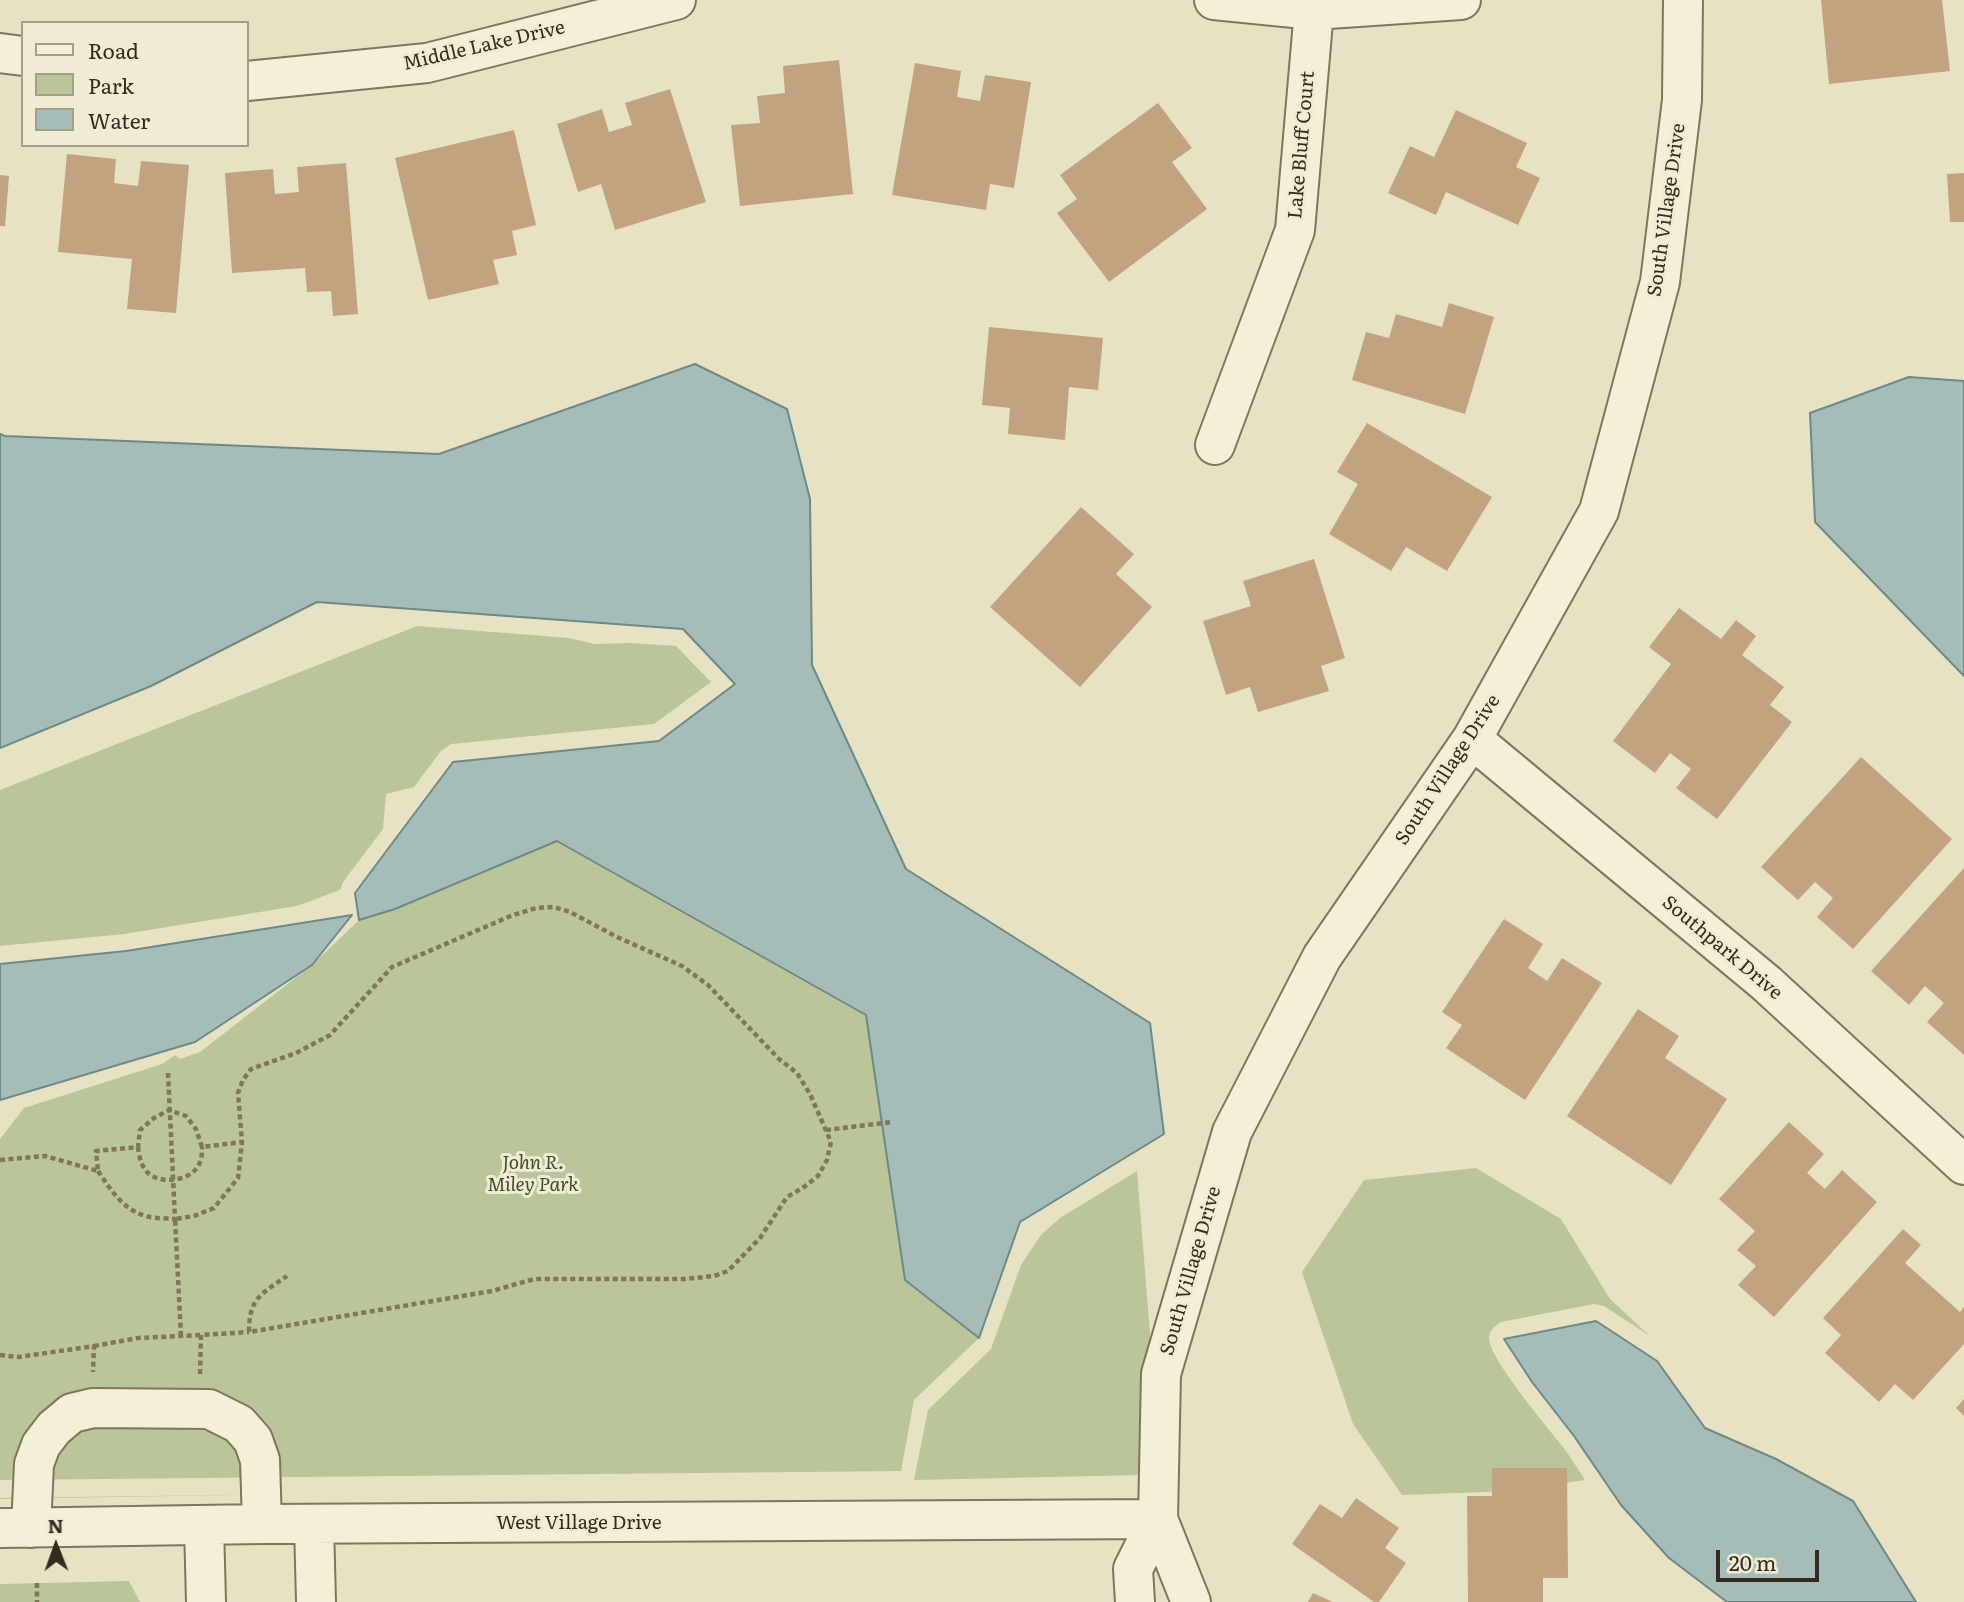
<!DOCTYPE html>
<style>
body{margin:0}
#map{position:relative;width:1964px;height:1602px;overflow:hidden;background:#e8e2c5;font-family:Literata,serif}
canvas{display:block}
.legend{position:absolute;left:21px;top:21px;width:228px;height:126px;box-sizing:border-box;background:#f0ecd3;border:2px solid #a49f8b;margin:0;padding:9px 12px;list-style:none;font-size:21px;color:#332b1f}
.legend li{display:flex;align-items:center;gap:14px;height:35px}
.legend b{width:35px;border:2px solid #a49f8b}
.north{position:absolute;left:21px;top:1511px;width:70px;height:70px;-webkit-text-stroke:5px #f0ecd3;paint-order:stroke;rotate:359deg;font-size:19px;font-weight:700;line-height:28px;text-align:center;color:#332b1f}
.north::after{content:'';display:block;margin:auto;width:24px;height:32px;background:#332b1f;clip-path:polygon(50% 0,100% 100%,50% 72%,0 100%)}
.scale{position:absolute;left:1716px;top:1550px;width:103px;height:32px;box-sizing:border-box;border:4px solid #332b1f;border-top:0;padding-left:9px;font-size:21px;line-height:24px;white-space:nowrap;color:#332b1f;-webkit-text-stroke:5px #f0ecd3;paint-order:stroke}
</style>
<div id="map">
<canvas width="1964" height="1602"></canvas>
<ul class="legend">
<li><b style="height:9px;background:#f4efd7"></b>Road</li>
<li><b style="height:19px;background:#bac59a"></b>Park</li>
<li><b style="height:19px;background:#a6bcb8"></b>Water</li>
</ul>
<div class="north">N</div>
<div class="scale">20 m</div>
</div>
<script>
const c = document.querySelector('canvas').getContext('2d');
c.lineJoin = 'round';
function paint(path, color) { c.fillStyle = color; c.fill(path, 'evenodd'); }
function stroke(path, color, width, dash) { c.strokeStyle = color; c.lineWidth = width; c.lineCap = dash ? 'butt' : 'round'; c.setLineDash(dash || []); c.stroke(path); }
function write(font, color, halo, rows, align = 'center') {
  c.font = font + ' Literata,serif'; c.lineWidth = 6; c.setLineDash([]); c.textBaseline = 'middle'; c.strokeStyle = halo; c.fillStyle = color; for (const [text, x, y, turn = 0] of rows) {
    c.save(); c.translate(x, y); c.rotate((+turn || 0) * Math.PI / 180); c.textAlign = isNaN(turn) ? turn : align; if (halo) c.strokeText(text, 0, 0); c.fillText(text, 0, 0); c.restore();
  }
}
paint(new Path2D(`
 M417 626 569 638 595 644 632 643 676 646 711 682 654 724 451 744 441 751 414 787 386 794 383 829 343 882 340 890 297 906 124 934 0 946V790Z
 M557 841 866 1015 905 1280 979 1338 914 1400 901 1471 0 1480V1139L24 1108 162 1064 175 1055 180 1059 200 1052 312 965 359 920Z
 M1476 1168 1561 1219 1610 1299 1650 1336 1604 1306 1594 1304 1501 1322C1495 1326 1489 1330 1489 1339 1489 1357 1546 1426 1560 1443 1569 1455 1577 1467 1585 1480L1513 1491 1402 1495 1353 1424 1302 1272 1364 1180Z
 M1137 1171 1151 1346 1141 1475 914 1480 928 1410 991 1349 1021 1265 1041 1235 1060 1218Z
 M291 1494 0 1499V1498Z
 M129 1581 140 1602H0V1584Z`), '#bac59a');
const water = new Path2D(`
 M695 364 787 409 810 499 812 665 906 869 1150 1023 1164 1134 1020 1222 979 1338 905 1280 866 1015 557 841 395 909 359 920 355 893 453 762 659 741 735 684 683 629 317 602 151 686 0 748V434L5 436 439 454Z
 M1909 377 1964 381V676L1815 522 1810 413Z
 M352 915 312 965 195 1042 0 1100V964L126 951Z
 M1596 1321 1657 1361 1705 1428 1776 1459 1853 1501 1916 1602H1727L1669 1558 1621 1505 1574 1436 1532 1382 1504 1339Z`);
paint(water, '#a6bcb8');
stroke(water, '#6e8986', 2);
paint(new Path2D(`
 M1821 0H1942L1950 71 1829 84Z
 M839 60 853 194 740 206 731 125 760 123 757 96 785 93 783 66Z
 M915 63 961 71 957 97 980 101 985 75 1031 82 1014 188 990 184 986 210 892 195Z
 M670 89 706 202 615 230 601 184 578 192 557 124 602 109 609 132 632 125 625 103Z
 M1158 103 1192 148 1172 162 1207 209 1109 282 1057 213 1077 199 1060 175Z
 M1456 110 1527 143 1516 167 1540 178 1518 225 1446 192 1436 215 1388 193 1410 146 1434 157Z
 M514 130 536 225 512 231 517 255 493 260 499 284 428 300 395 158Z
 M67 154 116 159 114 183 138 186 141 161 189 165 176 313 127 309 132 259 58 252Z
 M346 163 358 314 333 316 331 291 307 292 305 268 232 273 225 173 273 169 275 194 299 192 297 167Z
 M1964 173V222H1950L1947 174Z
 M0 175 9 176 5 226H0Z
 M1449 303 1494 317 1465 414 1352 380 1366 332 1389 338 1396 314 1442 327Z
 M989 327 1103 338 1098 390 1069 387 1065 440 1008 434 1010 408 982 405Z
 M1367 423 1492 497 1447 571 1406 547 1391 571 1329 534 1358 484 1337 472Z
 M1081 507 1134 554 1116 574 1152 607 1080 687 990 607Z
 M1314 559 1345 658 1321 666 1329 691 1258 712 1250 687 1226 695 1203 621 1251 606 1243 581Z
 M1679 608 1721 639 1736 620 1756 636 1742 655 1784 687 1770 705 1792 722 1717 819 1676 788 1691 769 1670 753 1655 773 1613 741 1671 664 1649 647Z
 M1861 757 1952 839 1853 949 1817 917 1833 898 1815 882 1798 900 1761 867Z
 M1964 868V1055L1927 1022 1944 1003 1925 986 1909 1005 1871 971Z
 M1504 919 1543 944 1528 968 1547 981 1562 958 1602 983 1525 1100 1446 1048 1462 1025 1442 1012Z
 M1638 1009 1679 1036 1665 1058 1727 1099 1671 1185 1567 1116Z
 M1789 1122 1824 1154 1807 1173 1825 1189 1842 1170 1877 1202 1774 1317 1738 1285 1756 1266 1737 1250 1755 1231 1719 1199Z
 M1903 1229 1921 1245 1905 1263 1960 1312 1964 1307V1344L1913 1400 1895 1384 1879 1402 1825 1353 1841 1335 1823 1318Z
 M1964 1399V1416L1956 1408Z
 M1492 1468H1567L1568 1578H1543V1602H1468L1467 1496H1492Z
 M1356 1498 1399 1528 1385 1548 1406 1563 1379 1602H1374L1292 1544 1320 1504 1342 1518Z
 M1313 1593 1333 1602H1308Z`), '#c1a37f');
const minor = new Path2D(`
 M1214 0 1314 10 1461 0
 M0 53 23 56
 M247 81 427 63 676 0
 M1215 445 1295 230 1314 10 1313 0
 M1472 739 1766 983 1964 1165
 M314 1524 316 1602
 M204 1525 206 1602
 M0 1528 262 1524 1158 1519
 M31 1528 34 1464 41 1445 54 1428 72 1413 93 1408 209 1409 239 1424 253 1440 260 1460 262 1524
 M1135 1602 1133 1569 1158 1519
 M1191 1602 1158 1519 1161 1374 1232 1132 1322 957 1472 739 1599 511 1660 282 1682 100 1683 0`);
stroke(minor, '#81755d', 42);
stroke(new Path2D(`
 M826 1130 892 1122
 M138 1147C139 1156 141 1166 148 1173 160 1184 187 1181 196 1169 202 1162 202 1154 202 1147
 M0 1160 45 1156 98 1171 96 1151 138 1147 140 1130 154 1118 169 1110 186 1116 196 1129 202 1147 242 1142 238 1093 243 1080 251 1069 296 1053 330 1035 392 967 513 915 536 908 554 907 570 912 617 937 682 966 708 985 779 1059 797 1073 810 1094 831 1142 827 1160 818 1176 804 1187 787 1197 760 1238 728 1271 714 1276 685 1279H534L492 1291 249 1332C249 1298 261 1294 287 1276
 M98 1171C111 1190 123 1210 146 1216 155 1219 166 1218 175 1219L168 1073
 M181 1336 175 1219 194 1216 214 1208 238 1178 242 1142
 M94 1346 138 1338 201 1335
 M0 1355 19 1357 94 1346 93 1372
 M200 1374 201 1335 249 1332
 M37 1583V1602`), '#81755d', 4.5, [5, 3.5]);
stroke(minor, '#f4efd7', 38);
write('19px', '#332b1f', '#f0ecd3', [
 ["Middle Lake Drive",484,46,-13],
 ["Lake Bluff Court",1302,145,-85],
 ["South Village Drive",1667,210,-82],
 ["South Village Drive",1448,770,-57],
 ["Southpark Drive",1722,948,40],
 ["South Village Drive",1191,1271,-74],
 ["West Village Drive",579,1523]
]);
write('italic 19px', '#3f4c28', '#f0ecd3', [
 ["John R.",533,1163],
 ["Miley Park",533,1185]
]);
</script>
